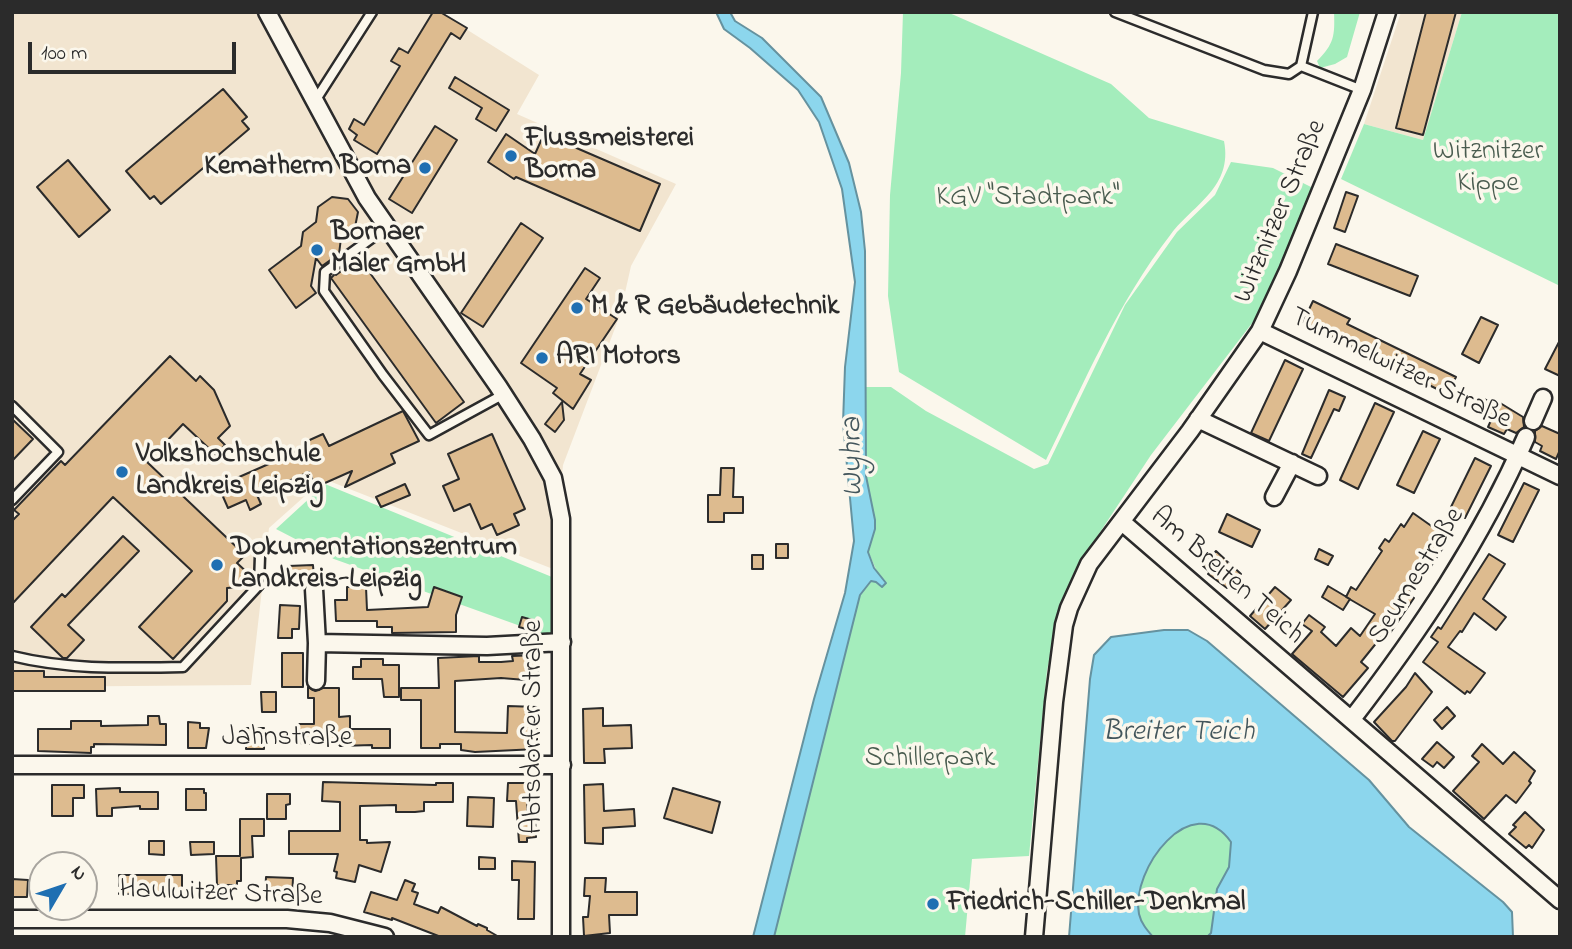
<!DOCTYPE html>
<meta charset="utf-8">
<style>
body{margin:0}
#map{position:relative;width:1572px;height:949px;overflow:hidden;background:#fbf7ec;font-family:"Indie Flower",sans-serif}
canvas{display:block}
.frame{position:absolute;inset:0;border:14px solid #2b2b2b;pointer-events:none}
.north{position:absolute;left:28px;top:851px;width:70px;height:70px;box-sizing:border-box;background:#fbf7ec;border:2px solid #a8a59f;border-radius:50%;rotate:51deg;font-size:19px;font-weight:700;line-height:28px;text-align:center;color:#2b2b2b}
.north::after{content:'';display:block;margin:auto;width:24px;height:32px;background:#1f6fb2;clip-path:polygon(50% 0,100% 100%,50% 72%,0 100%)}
.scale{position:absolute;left:28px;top:42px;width:208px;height:32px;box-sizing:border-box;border:4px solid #2b2b2b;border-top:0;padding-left:9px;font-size:21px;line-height:24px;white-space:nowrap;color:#2b2b2b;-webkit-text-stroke:5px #fbf7ec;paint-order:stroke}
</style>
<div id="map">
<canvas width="1572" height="949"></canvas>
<div class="frame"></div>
<div class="north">N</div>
<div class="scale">100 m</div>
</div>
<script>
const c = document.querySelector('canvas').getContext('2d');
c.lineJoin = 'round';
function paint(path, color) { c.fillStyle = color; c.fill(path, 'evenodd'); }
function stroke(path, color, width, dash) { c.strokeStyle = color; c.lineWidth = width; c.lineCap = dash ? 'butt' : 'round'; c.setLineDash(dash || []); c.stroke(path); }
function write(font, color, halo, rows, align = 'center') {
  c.font = font + ' "Indie Flower",sans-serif'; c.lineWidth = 7; c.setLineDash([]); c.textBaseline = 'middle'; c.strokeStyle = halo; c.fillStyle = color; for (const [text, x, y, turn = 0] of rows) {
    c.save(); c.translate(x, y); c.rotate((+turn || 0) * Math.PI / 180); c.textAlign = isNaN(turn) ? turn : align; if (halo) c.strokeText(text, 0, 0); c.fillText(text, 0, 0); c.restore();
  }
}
paint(new Path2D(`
 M12 12H439L539 75 517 114 676 184 631 266 620 315 563 465 553 569 324 479 269 528 251 685 12 687Z
 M1401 12H1462L1423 140 1364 124Z`), '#f2e5d0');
paint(new Path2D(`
 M903 12H946L954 15 1111 84 1149 118 1224 141C1233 187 1194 204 1171 234 1118 302 1084 383 1046 460L899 372 888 296 890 195 901 73Z
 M1334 12H1360L1347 57 1335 64 1320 68 1317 61C1334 44 1335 36 1334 12Z
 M1462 12H1560V286L1341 179 1364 124 1423 140Z
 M1231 162 1273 168 1313 188 1266 305 1151 455 1075 570 1062 607 1047 670 1029 856 972 859 965 937H774L860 595 878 574 868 551 875 529V520L866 476V387H891L926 411 1034 469 1048 464 1125 305 1177 232 1215 195Z
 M325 484 552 577 551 637 334 559 276 529Z
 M1197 822C1211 824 1223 830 1231 842L1229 867 1217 889 1211 933 1207 937H1153C1147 930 1141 922 1139 913 1133 879 1163 831 1197 822Z`), '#a4edbc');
const water = new Path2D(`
 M716 12H730L735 21 762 38 821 97 849 163 861 212 865 251 866 476 875 520V529L868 552 874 568 886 583 882 587 876 582 871 581 860 595 774 937H753L814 699 845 593 854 541 843 423 845 367 855 282 842 189 819 122 798 90 750 48 724 29Z
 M1164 630H1188L1207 641 1369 780 1409 827 1503 902 1512 912 1513 937H1207L1211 933 1217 889 1229 867 1231 842C1192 787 1130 870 1139 914 1141 923 1147 930 1153 937H1069L1090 679 1094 655 1111 637Z`);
paint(water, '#8cd6ed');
stroke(water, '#65929f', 2);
const building = new Path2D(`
 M433 12H440L467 28 460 39 451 33 377 154 354 140 357 135 349 129 354 119 364 125 400 66 391 61 399 48 408 53Z
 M1426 12H1456L1423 135 1396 128Z
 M455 77 509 110 496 131 476 119 482 108 449 88Z
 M223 89 247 117 242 121 249 129 161 204 154 196 150 199 126 171Z
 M435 126 457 140 412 213 389 199Z
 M506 134 535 154 544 134 660 184 640 231 516 177 514 179 488 162Z
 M68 160 110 210 79 237 37 187Z
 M1346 192 1358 196 1345 232 1334 228Z
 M332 197 348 199 358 212 355 227 341 238 339 254 322 266 316 258 311 286 316 293 296 308 269 270 301 246 303 232 316 222 318 207Z
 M521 223 543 238 483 327 461 313Z
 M1336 244 1418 276 1410 296 1328 264Z
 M359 258 464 402 436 423 331 278 337 272 336 275Z
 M585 268 600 278 586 299 617 319 580 374 591 380 573 409 553 393 557 388 521 363Z
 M1313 301 1350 319 1347 324 1456 377 1447 394 1303 322Z
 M1481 317 1498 325 1479 363 1462 354Z
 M1560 340V376L1545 369Z
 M170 356 196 381 200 376 214 390 230 426 218 438 225 445 216 455 183 424 147 462 245 555 237 563 251 576 240 587 227 588V601L173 659 139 627 192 571 113 497 12 604V521L19 514 14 510 61 461 65 465Z
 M1285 360 1303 369 1269 441 1251 433Z
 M1329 390 1345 397 1339 411 1334 409 1311 458 1302 454Z
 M1492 398 1523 417 1524 427 1516 433 1507 429 1504 434 1488 427 1493 416 1479 409 1484 399 1490 402Z
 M562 402 564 420 555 432 545 424Z
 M1375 403 1394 412 1358 489 1340 480Z
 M403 411 419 441 391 454 395 463 345 487 352 471 316 487 309 472 257 495 261 504 250 510 246 500 228 508 217 483 229 478 230 481 305 448 303 443 323 434 329 446Z
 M12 419 33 439 12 461Z
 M1542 426 1560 434V450L1556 459 1540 451 1542 446 1535 442V431Z
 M1423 431 1440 439 1414 493 1397 485Z
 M492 434 525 509 514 514 519 525 497 535 492 524 481 529 470 504 454 511 443 486 459 479 448 454Z
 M1475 458 1491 466 1465 518 1449 511Z
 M721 468H734L733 497H743V513H724V522H708V495H720Z
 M1524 483 1539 490 1513 542 1498 535Z
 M405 484 410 495 381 507 376 497Z
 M1413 513 1447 537 1444 541 1446 543 1426 574 1424 572 1420 576 1408 594 1414 598 1386 639 1382 636 1361 662 1368 668 1343 697 1292 654 1312 631 1302 624 1309 615 1325 627 1321 632 1336 646 1351 628 1360 636 1375 614 1346 597 1351 587 1356 590 1382 551 1379 548 1385 539 1389 542 1401 524 1404 527Z
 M1227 514 1260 530 1252 547 1219 532Z
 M123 536 139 551 68 625 84 640 67 658H63L31 627 62 594 65 597Z
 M776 544H788V558H776Z
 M1319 549 1333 556 1328 565 1315 559Z
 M1216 551 1241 574 1227 588 1208 574 1210 572 1203 566Z
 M1489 554 1505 564 1483 599 1506 617 1496 630 1474 613 1462 632 1460 631 1448 647 1485 673 1470 693 1467 691 1465 694 1423 662 1438 642 1431 637 1438 627 1441 629Z
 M752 555H763V569H752Z
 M313 565 314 579 308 581 304 585 289 586 288 566Z
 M1328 586 1350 599 1343 610 1322 597Z
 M347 587H366L367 610 428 607 434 587 462 597 456 615V632L392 633V627H377V621H336L335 600H347Z
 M1275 587 1291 600 1265 629 1250 616Z
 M280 605 300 606 299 629H292V638H278Z
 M522 617 536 621 533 631 519 627Z
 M282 653H303V687H282Z
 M538 655V681L501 678 455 681V732L507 733 508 706 537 707V749L475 752 461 750V744H440V748H421V700H401V688H439L438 658 479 656V662H501L513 661 512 656Z
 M361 659H383V665H399V697H384L382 679H353V667H361Z
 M12 671H44V677H105V691H12Z
 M1415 673 1432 692 1395 741H1392L1374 722 1406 687Z
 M308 687 315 691 323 688H339V717L350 716V729H390V748H372V745L340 746 336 740 315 739V744L297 743V724H314V698H308Z
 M261 692H276V712H262Z
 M1447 707 1455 716 1442 729 1434 720Z
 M603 708V726L631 725 632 748 604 749 605 763H584L583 709Z
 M148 716H159L160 724H166V745L94 744V747H91V753L38 751V729H71V721H101V726L148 725Z
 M188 722 200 723V728H209L206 748H188Z
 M246 728H264V749H246Z
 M1437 742 1454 757 1444 768 1437 762 1433 767 1422 759Z
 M1482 744 1503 764 1514 752 1535 771 1529 781 1531 783 1516 803 1506 795 1484 819 1453 791 1479 762 1472 756Z
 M323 782 436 785V783H453V802H424V811L415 812H396V805L360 806V840H367V843L390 842 381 872 359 865 355 882 336 878 337 872 334 871 338 854H289V831H340V802L322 801Z
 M508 783H528L527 819H535L536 837 527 838V842H519L516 801H507Z
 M603 784 604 811 634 809 635 826 603 828V844L585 843 584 785Z
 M52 785H84V798H73V816H52Z
 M120 788V792H158V809H140V806L112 808V816H97L96 789Z
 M673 788 720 802 712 833 664 818Z
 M186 789H204V793H206V810H186Z
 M267 794H290V804L286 805V819H267Z
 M468 797 494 798 493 827 467 826Z
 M1525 812 1544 830 1532 848 1529 845 1526 848 1509 834 1516 827 1513 825Z
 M240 819H264V836H252L253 857 241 858V881H237V885H217L216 856H240Z
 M149 841H164V855L149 854Z
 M190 842H214V854L191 855Z
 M479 857 495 858V869H479Z
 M512 861 535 862 534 919H518L519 880H512Z
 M119 875H182V897L159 898 157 894H119Z
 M266 877 293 878 292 898 265 897Z
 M585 878H606L605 892H637V915H609L610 933 584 936 583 917H588L590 896H584Z
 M12 879 28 880 27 897H12Z
 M405 880 415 884 412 891 418 893 414 904 438 913 441 907 477 926 478 924 487 928V930L499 937H441L392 918V920L364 912 371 892 397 900Z`);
paint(building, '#ddbb8f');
stroke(building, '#2b2b2b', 2);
const lane = new Path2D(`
 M1115 12 1264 70 1289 74 1301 66 1313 12
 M1301 66 1362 90
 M315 101 372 12
 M387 227 325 272 324 291 383 375 429 435 504 394
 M12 406 58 452 12 500
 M12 656C69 670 124 668 183 667L259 585 260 556`);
const street = new Path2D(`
 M267 12 367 198 498 386 532 439 553 478 561 519V937
 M1260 331 1560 476
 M1198 419 1318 476
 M1533 421 1543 398
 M1274 497 1292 463
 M1122 522 1560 900
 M314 589 317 643 487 646 562 642
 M316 681 317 643
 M1352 719C1420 631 1481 540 1526 437
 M12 765H562
 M12 919H287L330 923 385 937
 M1034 937 1054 702 1064 625 1069 608 1089 564 1190 431 1260 331 1288 271 1362 90 1387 12`);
stroke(lane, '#2b2b2b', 13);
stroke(street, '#2b2b2b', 21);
stroke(lane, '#fbf7ec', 8);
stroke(street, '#fbf7ec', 16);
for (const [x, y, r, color] of [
 [511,156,7,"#1f6fb2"],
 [425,168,7,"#1f6fb2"],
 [317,250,7,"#1f6fb2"],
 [577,308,7,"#1f6fb2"],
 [542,358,7,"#1f6fb2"],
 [122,472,7,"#1f6fb2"],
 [217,565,7,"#1f6fb2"],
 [933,904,7,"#1f6fb2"]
]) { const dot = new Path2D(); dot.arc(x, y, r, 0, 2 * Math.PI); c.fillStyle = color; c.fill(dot); stroke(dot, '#fbf7ec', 2.5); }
write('bold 28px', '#2b2b2b', '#fbf7ec', [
 ["Flussmeisterei",525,140],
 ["Borna",525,172],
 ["Kematherm Borna",411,168,"right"],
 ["Bornaer",331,234],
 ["Maler GmbH",331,266],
 ["M & R Gebäudetechnik",591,308],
 ["ARI Motors",556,358],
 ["Volkshochschule",136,456],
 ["Landkreis Leipzig",136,488],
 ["Dokumentationszentrum",231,549],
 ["Landkreis-Leipzig",231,581],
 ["Friedrich-Schiller-Denkmal",947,904]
], 'left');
write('28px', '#495c4f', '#fbf7ec', [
 ["Witznitzer",1488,153],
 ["Kippe",1488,185],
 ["KGV \"Stadtpark\"",1028,199],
 ["Schillerpark",930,760]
]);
write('28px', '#2b2b2b', '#fbf7ec', [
 ["Witznitzer Straße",1282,212,-67],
 ["Tummelwitzer Straße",1400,370,26],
 ["Am Breiten Teich",1226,577,41],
 ["Seumestraße",1418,577,-58],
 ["Abtsdorfer Straße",535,727,-90],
 ["Jahnstraße",287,739],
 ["Haulwitzer Straße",221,895,2]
]);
write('italic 30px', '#43565c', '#fbf7ec', [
 ["Wyhra",855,457,-91],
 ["Breiter Teich",1178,734]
]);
</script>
